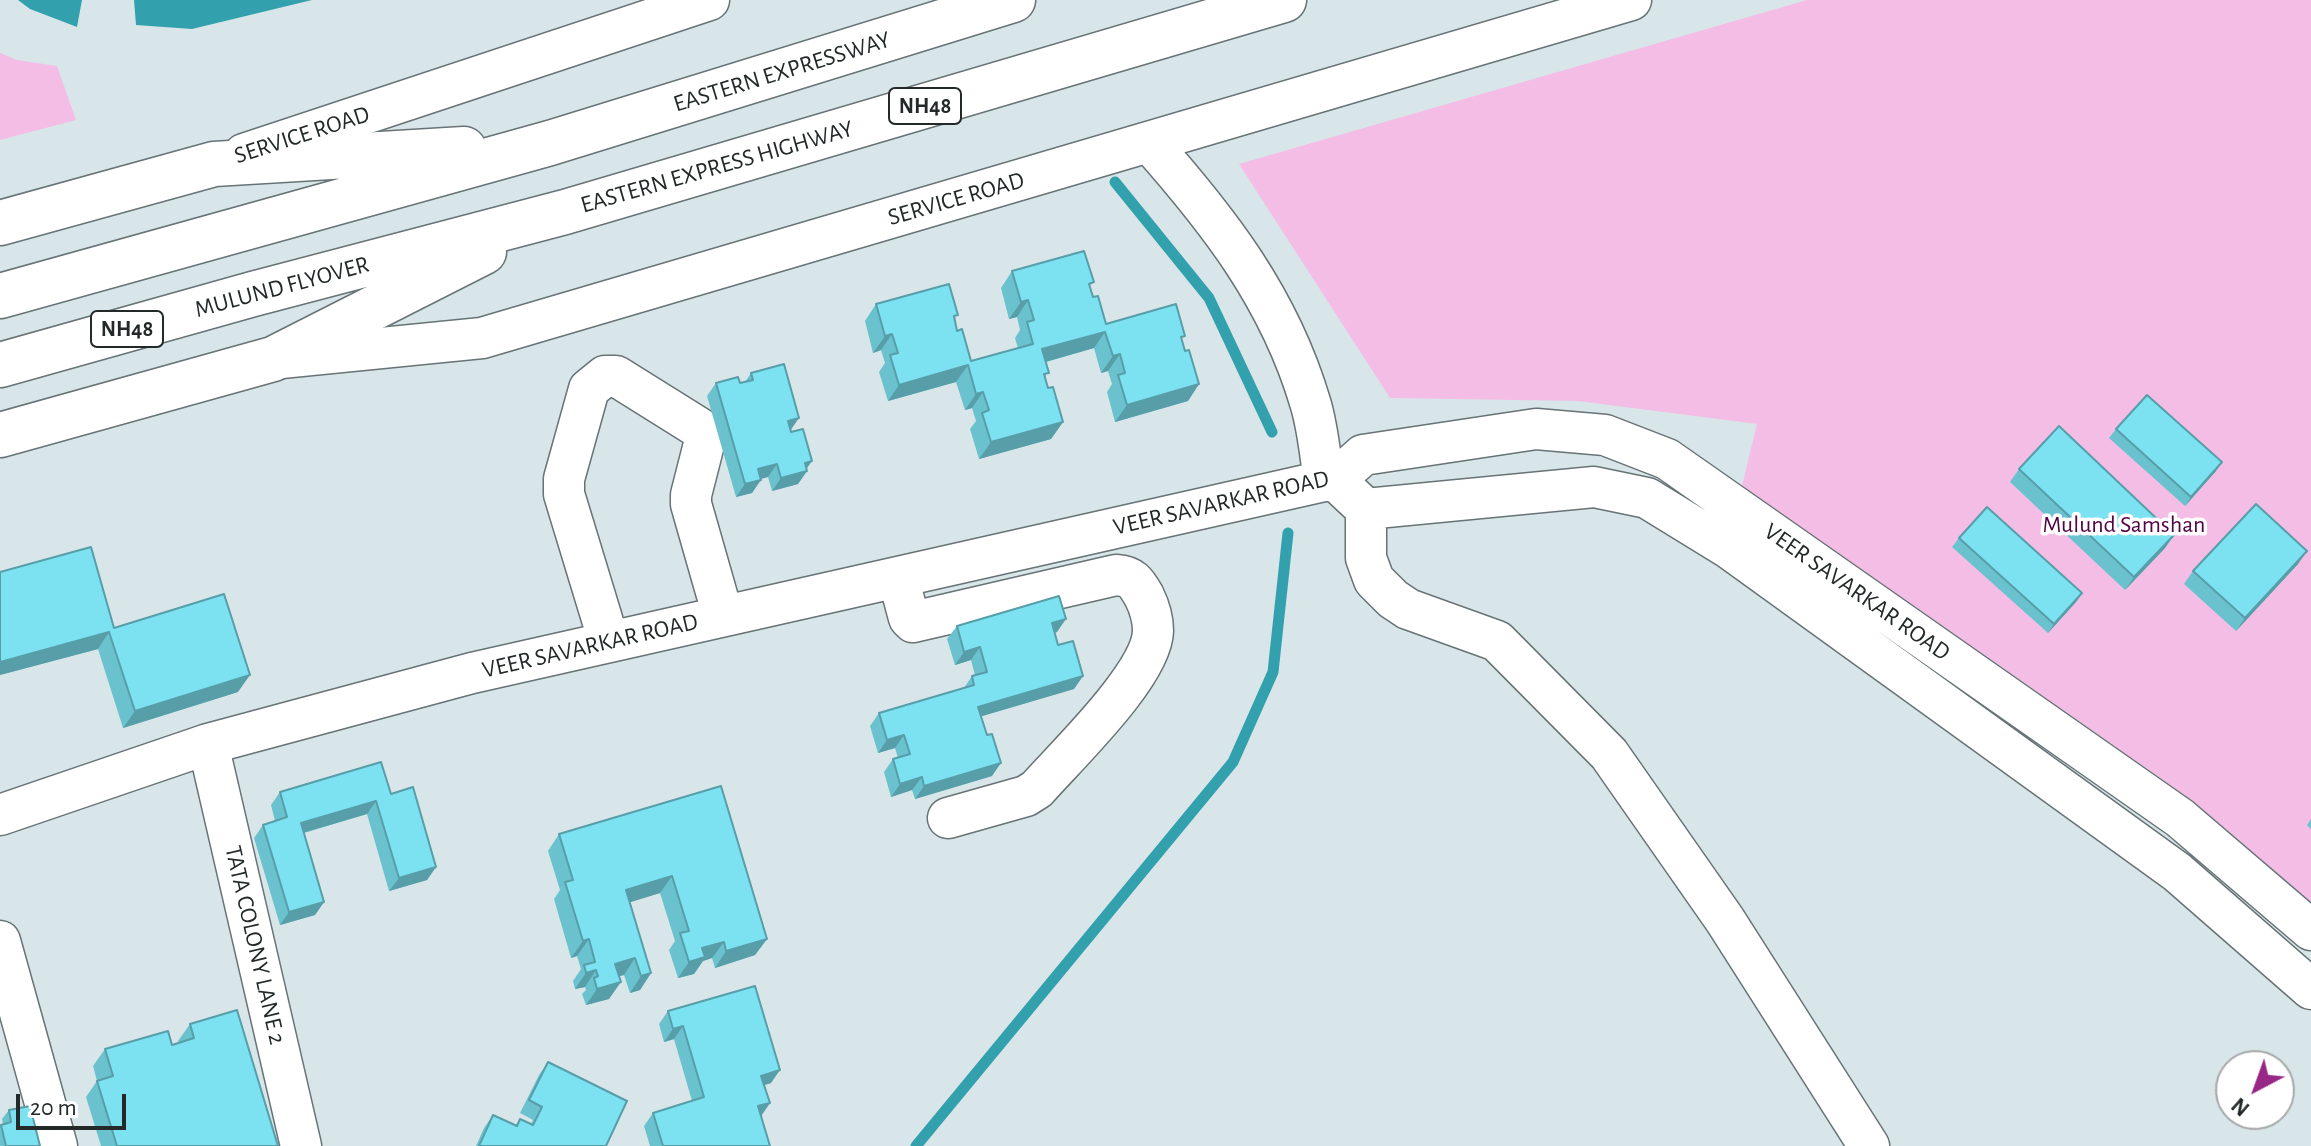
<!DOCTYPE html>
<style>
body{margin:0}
#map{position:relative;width:2311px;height:1146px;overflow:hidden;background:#d8e6e9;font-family:"Alegreya Sans",sans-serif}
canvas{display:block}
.north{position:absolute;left:2215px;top:1050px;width:80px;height:80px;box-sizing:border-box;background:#fff;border:2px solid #a7a9a9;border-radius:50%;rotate:221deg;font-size:22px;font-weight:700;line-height:32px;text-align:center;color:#232929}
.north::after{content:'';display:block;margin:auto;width:28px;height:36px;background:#982786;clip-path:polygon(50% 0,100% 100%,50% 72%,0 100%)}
.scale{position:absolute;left:16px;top:1094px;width:110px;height:36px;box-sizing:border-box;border:4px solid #232929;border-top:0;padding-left:10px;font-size:24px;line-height:28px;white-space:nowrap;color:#232929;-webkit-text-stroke:6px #fff;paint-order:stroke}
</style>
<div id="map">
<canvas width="2311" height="1146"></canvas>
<div class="north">N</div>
<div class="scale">20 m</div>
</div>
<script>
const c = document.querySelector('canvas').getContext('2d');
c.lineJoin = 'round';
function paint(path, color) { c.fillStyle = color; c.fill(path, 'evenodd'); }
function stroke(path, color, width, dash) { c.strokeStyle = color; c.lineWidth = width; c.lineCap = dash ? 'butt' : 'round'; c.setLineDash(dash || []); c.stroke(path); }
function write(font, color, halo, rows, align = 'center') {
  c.font = font + ' "Alegreya Sans",sans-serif'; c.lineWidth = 7; c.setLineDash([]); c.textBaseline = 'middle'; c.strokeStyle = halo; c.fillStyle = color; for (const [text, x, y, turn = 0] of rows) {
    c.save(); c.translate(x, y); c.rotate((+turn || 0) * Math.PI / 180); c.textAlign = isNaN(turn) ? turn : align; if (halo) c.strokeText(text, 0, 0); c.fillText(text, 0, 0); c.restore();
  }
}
paint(new Path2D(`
 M1807 0H2311V902L2170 785 1742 486 1757 424 1578 401 1390 398 1239 164Z
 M0 53 17 60 57 66 76 120 0 140Z`), '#f4bde6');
paint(new Path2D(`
 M18 0H82L77 27 30 9Z
 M134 0H312L192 29 136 25Z`), '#33a0ae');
stroke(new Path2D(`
 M1115 182 1209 298 1272 432
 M916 1146 1233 762 1273 672 1288 533`), '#33a0ae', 11);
const minor = new Path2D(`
 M1149 142C1219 221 1279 298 1310 402 1318 427 1320 455 1324 481
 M244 154 709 0
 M281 358 482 338 1631 0
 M1335 480 1366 509 1594 487 1647 498 1730 549 2177 872 2311 989
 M1366 509V558L1374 580 1393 599 1408 609 1497 641 1609 754 1725 920 1869 1146
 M898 577 909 618 913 622 1116 575C1132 576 1136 582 1144 596 1149 606 1153 619 1153 631 1152 674 1067 755 1037 789L1026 796 948 818
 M609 642 564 494V479L589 389 605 376H616L704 431 705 440 691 495V504L723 616
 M208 744 301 1146
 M0 815 208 744 472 673 1324 481 1335 480 1363 455 1536 429 1605 435 1667 459 2180 818 2311 930
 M0 941 57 1146`);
const highway = new Path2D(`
 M0 223 214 164 464 149
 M0 296 550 143 1013 0
 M0 365 253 294 565 212 1284 0
 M0 435 273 359 484 252`);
stroke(minor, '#677375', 43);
stroke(highway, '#677375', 47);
stroke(minor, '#fff', 40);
stroke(highway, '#fff', 44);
paint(new Path2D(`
 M1012 271 1090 288 1106 324 1182 340 1185 351 1199 384 1188 401 1115 422 1107 392 1112 384 1108 371 1101 373 1094 348 1046 362V379L1048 388 1063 422 1051 439 979 459 970 429 976 421 972 408 965 410 956 382 888 401 879 372 885 363 881 350 873 353 865 321 876 304 955 321 957 331 971 361 1018 348 1015 338 1020 330 1017 317 1009 319 1001 288Z
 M751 373 812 461 806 469 807 471 798 484 772 491 768 477 760 479 752 493 736 497 707 396 716 383H740L745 382Z
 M2116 429 2216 471 2185 506 2109 438Z
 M2019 469 2174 535 2165 548 2125 590 2010 482Z
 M1959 538 2082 593 2076 602 2048 633 1952 547Z
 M2298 564 2236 631 2184 584 2193 571Z
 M957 626 1057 632 1054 633 1058 645 1083 676 1074 689 981 716 992 776 915 799 912 790 891 797 884 772 893 759 898 758 895 748 878 753 870 726 879 713 964 688 972 676 975 675 971 660 955 665 947 639Z
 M114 628 238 692 123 728 98 649 0 675Z
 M721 786 767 939 755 955 715 968 712 958 703 961 694 974 678 978 669 950 675 941 660 893 630 902 651 973 640 990 630 993 624 975 619 976 609 999 586 1005 582 994 586 990 585 987 575 989 573 981 581 969 577 956 571 958 554 899 560 890 548 851 559 834Z
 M280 792 391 794 436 867 427 880 389 891 367 814 304 833 324 902 315 915 280 925 254 838 263 825 275 821 271 805Z
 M2311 819V829L2307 825Z
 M668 1011 771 1083 764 1085 770 1103 761 1116 770 1146H650L644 1126 653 1113 692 1101 674 1039 664 1042 659 1024Z
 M190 1024 278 1146H101L86 1097 97 1081 93 1066 105 1049 172 1045 179 1043 178 1041Z
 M548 1062 606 1146H476L484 1128 493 1115 515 1126 520 1119 531 1124 533 1120 520 1113 539 1075Z
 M9 1110 40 1146H0V1126L3 1124 2 1119Z`), '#6bc2cf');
paint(new Path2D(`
 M1028 300 1017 317 1009 319 1021 302Z
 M1105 332 1094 348 1031 366 1042 349Z
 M892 334 881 350 873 353 885 336Z
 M1120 354 1108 371 1101 373 1113 356Z
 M968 365 956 382 888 401 899 385Z
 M1199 384 1188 401 1115 422 1127 405Z
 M983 392 972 408 965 410 976 394Z
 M799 418 790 431 788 421Z
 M1063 422 1051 439 979 459 991 442Z
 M812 461 804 472 807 471 798 484 772 491 781 478 805 463Z
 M2222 462 2216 471 2185 506 2191 497Z
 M777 464 768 477 749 482 758 469Z
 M761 480 752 493 736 497 745 484Z
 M2174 535 2165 548 2125 590 2134 577Z
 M2307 551 2298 564 2236 631 2245 618Z
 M2082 593 2076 602 2048 633 2054 624Z
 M1066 619 1057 632 1042 636 1052 623Z
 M109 632 98 649 0 675V662Z
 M980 647 971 660 955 665 964 652Z
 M250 675 238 692 123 728 135 711Z
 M1083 676 1074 689 969 720 978 707Z
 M904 735 895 748 878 753 887 740Z
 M1001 763 992 776 915 799 924 786Z
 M922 777 912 790 891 797 900 784Z
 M376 801 367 814 292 836 301 823Z
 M436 867 427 880 389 891 399 878Z
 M672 876 660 893 615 907 626 890Z
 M324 902 315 915 280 925 289 912Z
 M589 939 577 956 571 958 583 941Z
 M767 939 755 955 715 968 726 951Z
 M724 942 712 958 703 961 694 974 678 978 689 962 702 948Z
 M635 958 624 975 604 980 615 964Z
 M596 970 585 987 575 989 586 973Z
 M651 973 640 990 630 993 641 976Z
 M621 982 609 999 586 1005 597 989Z
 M683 1026 674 1039 664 1042 673 1029Z
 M780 1070 771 1083 752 1089 761 1076Z
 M770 1103 761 1116 758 1106Z`), '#579ea9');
const building = new Path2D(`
 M1084 251 1094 282 1089 284 1093 297 1098 296 1106 324 1176 304 1185 336 1181 337 1185 351 1189 350 1199 384 1127 405 1118 375 1125 373 1120 354 1113 356 1105 332 1042 349 1049 373 1044 374 1048 388 1053 387 1063 422 991 442 982 413 989 410 983 392 976 394 968 365 899 385 890 355 898 353 892 334 885 336 876 304 949 284 958 315 954 316 957 331 962 329 971 361 1033 344 1027 322 1034 320 1028 300 1021 302 1012 271Z
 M784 364 799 418 788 421 791 432 803 429 812 461 805 463 807 471 781 478 777 464 758 469 761 480 745 484 716 383 738 377 740 383 753 380 751 373Z
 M2147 395 2222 462 2191 497 2116 429Z
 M2059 426 2174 535 2134 577 2019 469Z
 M2256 504 2307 551 2245 618 2193 571Z
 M1987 507 2082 593 2054 624 1959 538Z
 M91 547 114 628 224 594 250 675 135 711 109 632 0 662V572Z
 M1059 596 1066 619 1052 623 1058 645 1073 641 1083 676 978 707 987 735 992 734 1001 763 924 786 922 777 900 784 893 759 910 754 904 735 887 740 879 713 974 685 972 676 987 672 980 647 964 652 957 626Z
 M381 762 391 794 413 787 436 867 399 878 376 801 301 823 324 902 289 912 263 825 287 817 280 792Z
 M721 786 767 939 726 951 724 942 702 948 705 957 689 962 680 933 689 931 672 876 626 890 651 973 641 976 635 958 615 964 621 982 597 989 594 978 598 976 596 970 586 973 584 965 595 962 589 939 583 941 565 882 573 880 559 834Z
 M755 986 780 1070 761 1076 770 1103 758 1106 770 1146H663L653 1113 704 1097 683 1026 673 1029 668 1011Z
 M237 1010 278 1146H117L97 1081 113 1076 105 1049 168 1031 172 1045 194 1038 190 1024Z
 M548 1062 627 1101 606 1146H479L493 1115 517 1126 520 1119 533 1125 542 1107 529 1100Z
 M30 1106 40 1146H6L1 1125 11 1122 9 1110Z`);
paint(building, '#7ce1f1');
stroke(building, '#579ea9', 2);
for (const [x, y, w] of [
 [925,106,72],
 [127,329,72]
]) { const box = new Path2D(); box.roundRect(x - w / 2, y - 18, w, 36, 6); c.fillStyle = '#fff'; c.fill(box); stroke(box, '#232929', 2); }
write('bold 22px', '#232929', null, [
 ["NH48",925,106],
 ["NH48",127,329]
]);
write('24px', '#232929', '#fff', [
 ["EASTERN EXPRESSWAY",782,72,-17],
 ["SERVICE ROAD",302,135,-18],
 ["EASTERN EXPRESS HIGHWAY",717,167,-16],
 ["SERVICE ROAD",956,199,-16],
 ["MULUND FLYOVER",282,287,-15],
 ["VEER SAVARKAR ROAD",1221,503,-13],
 ["VEER SAVARKAR ROAD",1857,592,35],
 ["VEER SAVARKAR ROAD",590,646,-13],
 ["TATA COLONY LANE 2",255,945,77]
]);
write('24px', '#500446', '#fff', [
 ["Mulund Samshan",2124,525]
]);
</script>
